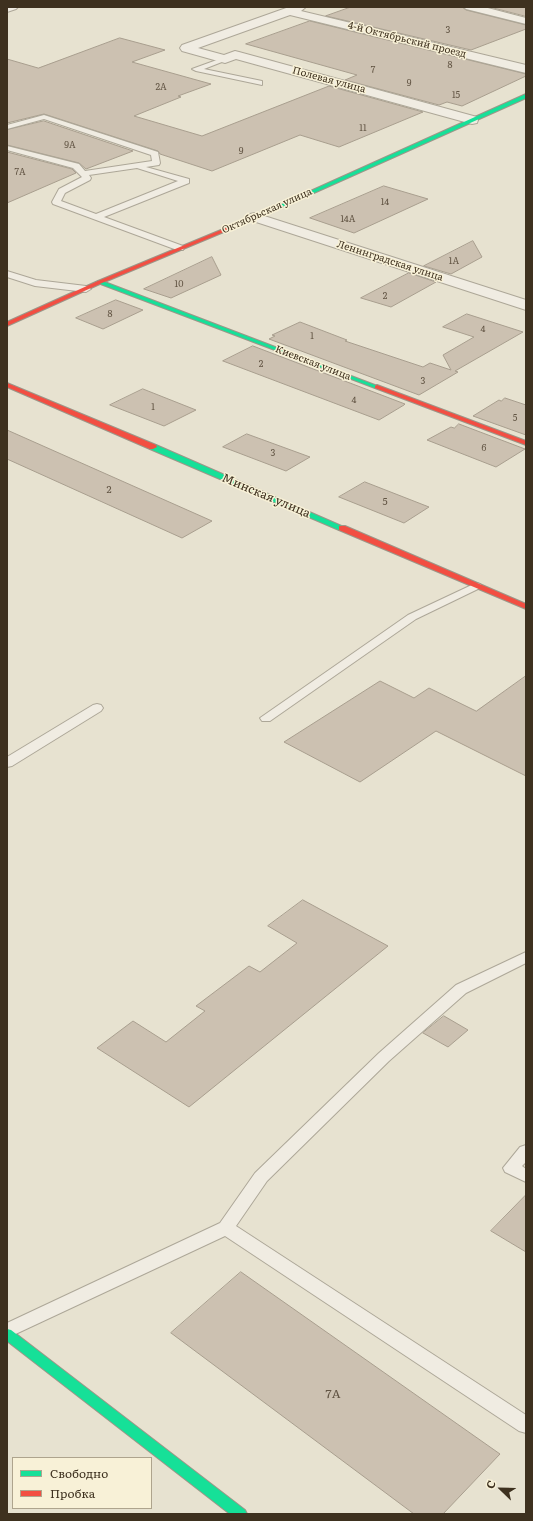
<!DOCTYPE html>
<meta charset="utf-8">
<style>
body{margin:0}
#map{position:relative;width:533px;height:1521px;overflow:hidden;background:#e7e2d0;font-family:Literata,serif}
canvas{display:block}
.frame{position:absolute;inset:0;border:8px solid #3e311f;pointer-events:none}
.legend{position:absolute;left:12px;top:1457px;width:140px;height:52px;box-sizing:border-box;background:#f8f1d7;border:1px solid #aea48d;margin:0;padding:5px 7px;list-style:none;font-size:12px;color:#3e311f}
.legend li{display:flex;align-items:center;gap:8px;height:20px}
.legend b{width:20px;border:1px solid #aea48d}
.north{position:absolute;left:481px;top:1469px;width:40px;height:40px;-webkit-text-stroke:3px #f8f1d7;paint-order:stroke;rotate:293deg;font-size:11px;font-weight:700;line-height:16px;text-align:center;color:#3e311f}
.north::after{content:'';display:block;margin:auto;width:14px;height:18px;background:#3e311f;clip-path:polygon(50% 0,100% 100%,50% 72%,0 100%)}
</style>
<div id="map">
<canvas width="533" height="1521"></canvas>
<div class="frame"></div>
<ul class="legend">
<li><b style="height:5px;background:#16e098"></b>Свободно</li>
<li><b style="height:5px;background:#f24e42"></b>Пробка</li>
</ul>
<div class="north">С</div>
</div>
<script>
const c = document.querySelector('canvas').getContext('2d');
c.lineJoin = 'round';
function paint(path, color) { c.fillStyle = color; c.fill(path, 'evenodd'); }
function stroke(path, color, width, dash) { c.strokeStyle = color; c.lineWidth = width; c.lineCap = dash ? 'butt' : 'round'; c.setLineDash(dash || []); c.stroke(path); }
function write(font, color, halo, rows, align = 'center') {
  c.font = font + ' Literata,serif'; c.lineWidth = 3; c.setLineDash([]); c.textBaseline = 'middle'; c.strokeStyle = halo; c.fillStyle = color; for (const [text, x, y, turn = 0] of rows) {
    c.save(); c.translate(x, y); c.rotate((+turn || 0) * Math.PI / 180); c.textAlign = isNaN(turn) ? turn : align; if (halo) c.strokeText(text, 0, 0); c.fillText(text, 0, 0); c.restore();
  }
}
const building = new Path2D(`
 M351 7H462L466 10 526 25V29L471 50 326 16Z
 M490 7H526V16Z
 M310 21 526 74V76L462 106 447 102 439 105 345 80 357 75 246 44Z
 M120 38 165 50 132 62 211 84 178 96 181 97 134 116 202 136 329 86 423 112 339 147 300 135 212 171 160 154 158 151 44 114 7 123V59L38 68Z
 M44 121 133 151 86 169 79 163 7 145V130Z
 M7 152 72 169 76 173 7 203Z
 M384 186 428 199 354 233 310 218Z
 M473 241 482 257 451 274 424 266Z
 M212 257 221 275 171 298 144 289Z
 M409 273 436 282 391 307 361 298Z
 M116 300 143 310 103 329 76 318Z
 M467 314 523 332 455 371 458 372 419 395 269 339 275 336 272 335 300 322 347 340 345 341 423 367 430 363 451 370 443 355 474 337 443 327Z
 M253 346 405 404 404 405 379 420 223 361Z
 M143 389 196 410 164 426 110 405Z
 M505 398 526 405V435L473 416 499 400 501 401Z
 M459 424 525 449 496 467 427 440 451 427 454 428Z
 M7 430 212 521 182 538 7 459Z
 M247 434 310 457 286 471 223 447Z
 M365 482 429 507 404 523 339 497Z
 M526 676V776L436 731 360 782 284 742 380 681 414 698 429 688 476 711Z
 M303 900 388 946 189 1107 97 1048 133 1021 166 1042 205 1011 196 1006 249 966 260 972 297 943 268 926Z
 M444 1016 468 1030 448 1047 423 1033Z
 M526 1195V1252L491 1231Z
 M241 1272 500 1454 443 1514H414L171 1333Z`);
paint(building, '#ccc1b1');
stroke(building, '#a89e8e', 1);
const lane = new Path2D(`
 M225 57 227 58V60L204 69 262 81V85L196 71 192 69Z
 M44 115 158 152 160 163 159 165 146 167 189 179V183L104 217 183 246 184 248 183 250H177L53 204 52 202 59 189 82 177 73 168 7 150V146L79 164 85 171 152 161 151 155 44 119 7 129V125ZM137 168 178 181 96 214 61 201 65 193 90 180 91 178 89 175Z
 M7 271 36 280 86 286 91 289 86 292 35 286 7 277Z
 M476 583 480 584 482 586 480 588 416 619 270 721H262L260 718 408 615Z
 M97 704 101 705 103 708 101 711 12 766 7 767V757L93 705Z
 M526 952V963L466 993 389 1061 267 1181 236 1226 526 1415V1433L519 1431 225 1236 7 1338V1323L220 1223 255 1173 379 1053 456 985Z
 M526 1145V1162L522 1166 526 1169V1182L505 1172 503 1168 520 1147Z`);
const street = new Path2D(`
 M7 7H18L16 9 7 12Z
 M289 7H306L301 11 526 65V73L290 15 198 48 224 55 235 51 239 52 477 117 478 120 477 123 472 124 236 59 225 63 182 51 180 48 182 45Z
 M464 7H484L526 18V24L466 9Z
 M255 213 526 300V310L250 220 248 217 250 214Z`);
const fast = new Path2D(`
 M526 94V98L249 222 244 221Z
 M98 281H102L380 387 379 388H375L98 283Z
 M150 445H156L346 528 342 530H339L150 449Z
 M7 1329 11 1330 245 1510 247 1514H230L7 1341Z`);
const jam = new Path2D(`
 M245 220 250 221 102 283 7 326V322L98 281Z
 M7 383 156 445 157 447 153 449H150L7 387Z
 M377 385 526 441V445L375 388V386Z
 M339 526H345L526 604V609L339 530Z`);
stroke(lane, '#ada798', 2);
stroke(street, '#ada798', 2);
stroke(fast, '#9c9688', 2);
stroke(jam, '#9c9688', 2);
paint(lane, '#f0ece2');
paint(street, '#f0ece2');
paint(fast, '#16e098');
paint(jam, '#f24e42');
write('9px', '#625544', null, [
 ["3",448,30],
 ["8",450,65],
 ["7",373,70],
 ["9",409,83],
 ["2А",161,87],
 ["15",456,95],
 ["11",363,128],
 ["9А",70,145],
 ["9",241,151],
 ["7А",20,172],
 ["14",385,202],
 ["14А",348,219],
 ["1А",454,261],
 ["10",179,284],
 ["2",385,296],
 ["8",110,314],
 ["4",483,329],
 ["1",312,336],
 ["2",261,364],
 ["3",423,381],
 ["4",354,400],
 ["1",153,407],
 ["5",515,418],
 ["6",484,448],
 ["3",273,453]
]);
write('10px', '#3e311f', '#f8f1d7', [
 ["4-й Октябрьский проезд",407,40,14],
 ["Полевая улица",329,80,15],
 ["Октябрьская улица",267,211,-24],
 ["Ленинградская улица",390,261,18],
 ["Киевская улица",313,363,21]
]);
write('10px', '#625544', null, [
 ["2",109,490],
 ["5",385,502]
]);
write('12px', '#3e311f', '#f8f1d7', [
 ["Минская улица",266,496,23]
]);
write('12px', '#625544', null, [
 ["7А",333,1394]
]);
</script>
